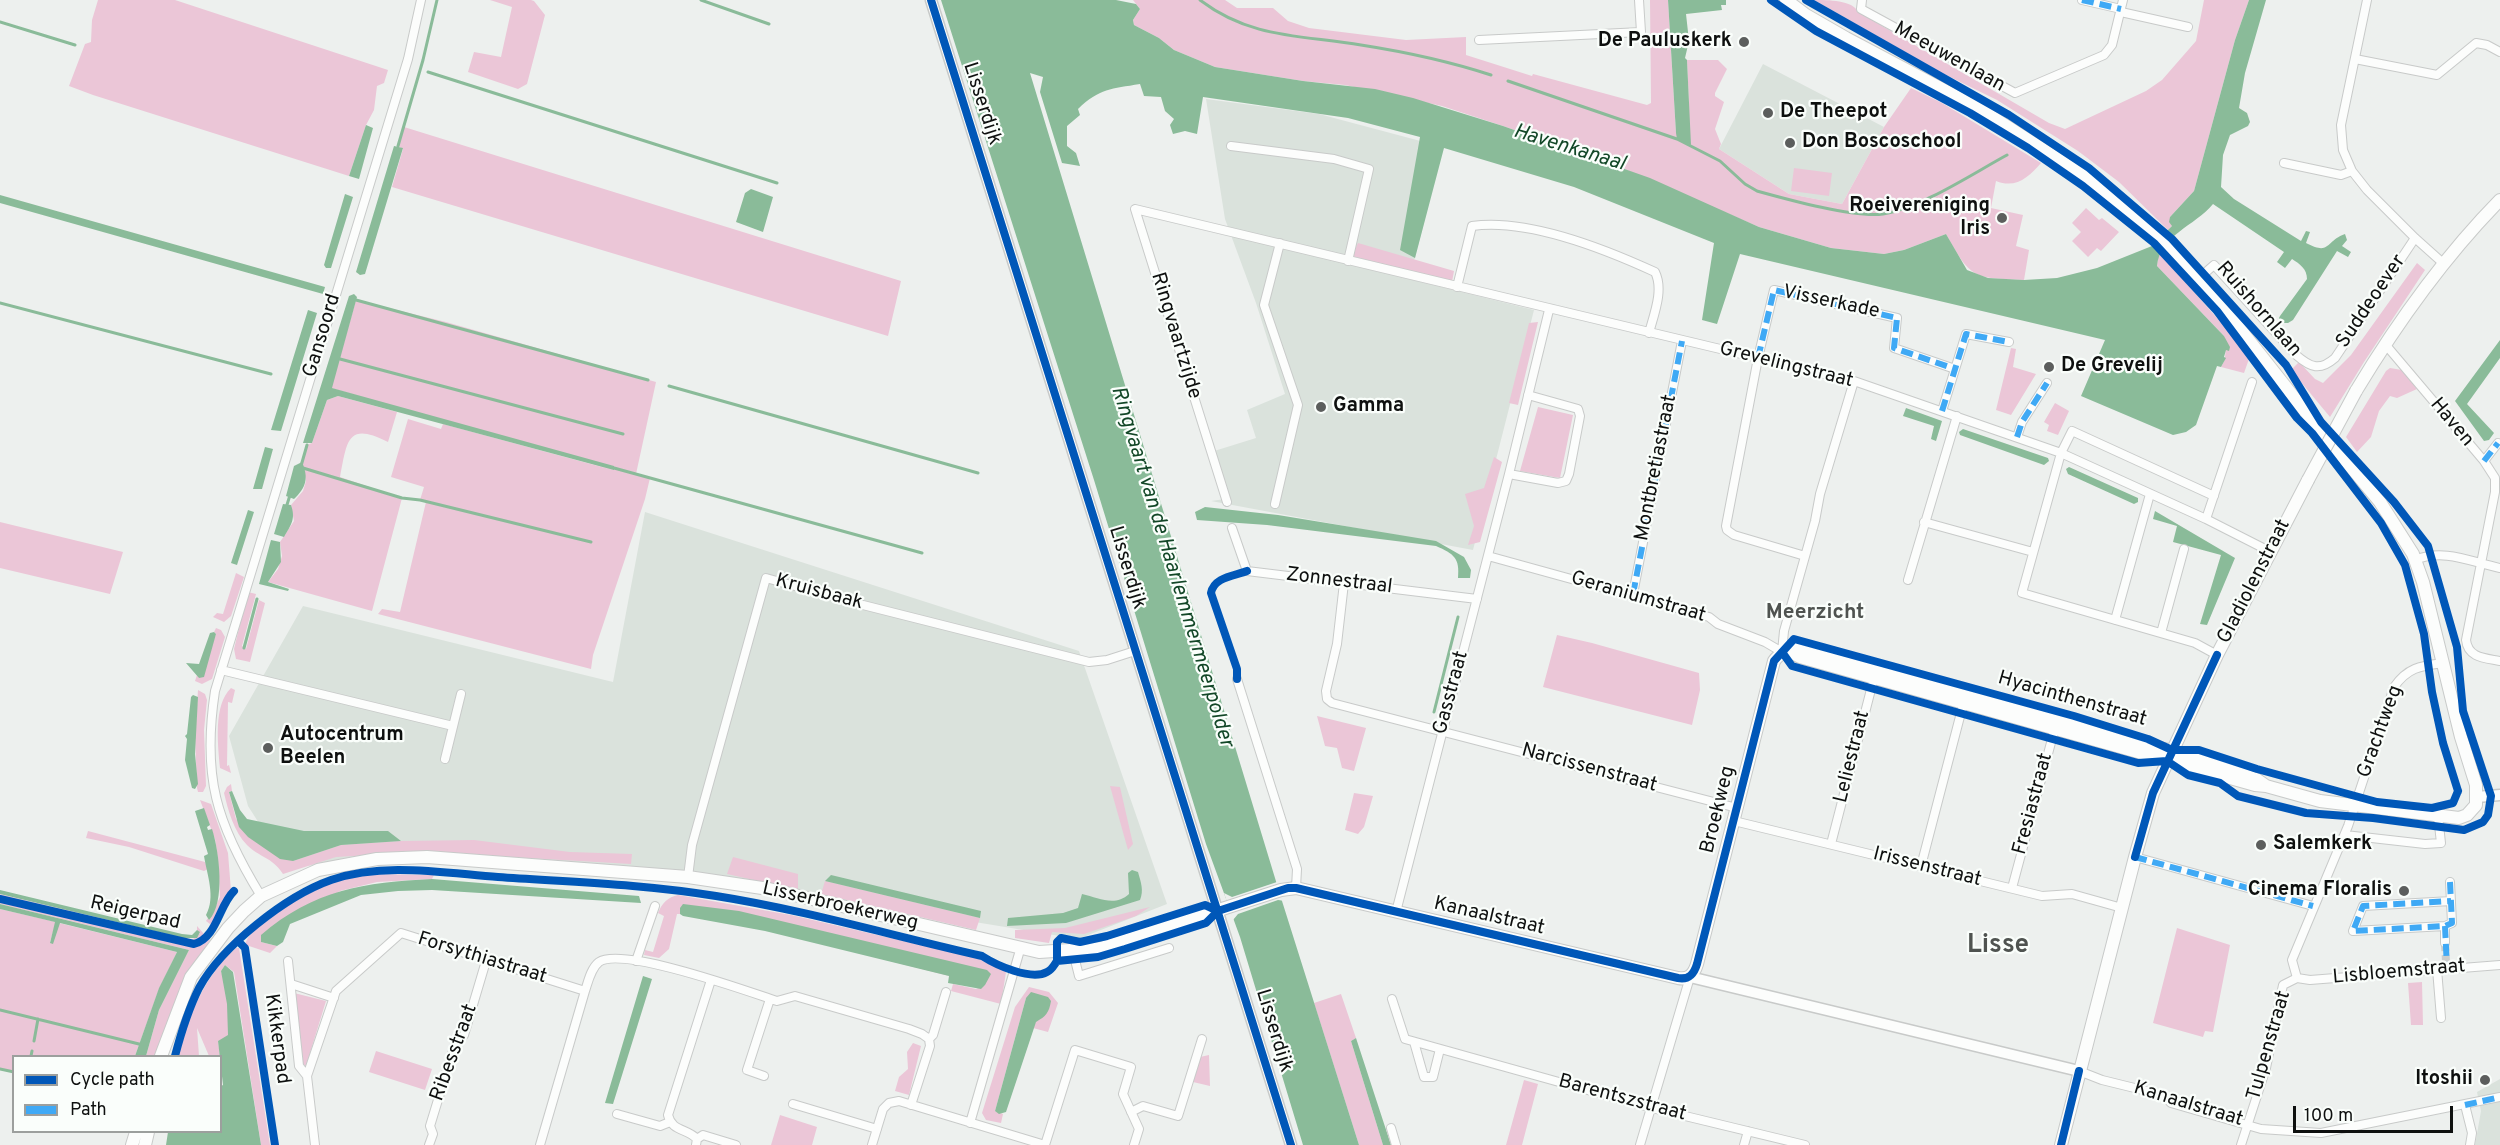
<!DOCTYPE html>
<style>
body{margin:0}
#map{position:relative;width:2500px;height:1145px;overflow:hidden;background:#edf0ee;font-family:Overpass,sans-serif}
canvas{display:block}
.legend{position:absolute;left:12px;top:1055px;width:210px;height:78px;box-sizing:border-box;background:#fafefb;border:2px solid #9c9f9d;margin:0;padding:8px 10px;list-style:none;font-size:18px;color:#0e100f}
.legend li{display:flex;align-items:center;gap:12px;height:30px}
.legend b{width:30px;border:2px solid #9c9f9d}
.scale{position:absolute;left:2293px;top:1106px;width:160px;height:27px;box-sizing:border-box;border:3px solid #0e100f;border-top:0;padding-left:8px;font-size:18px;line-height:21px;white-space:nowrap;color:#0e100f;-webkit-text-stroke:4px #fafefb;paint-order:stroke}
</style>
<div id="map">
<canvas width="2500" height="1145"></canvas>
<ul class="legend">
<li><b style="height:8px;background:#0057b8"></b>Cycle path</li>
<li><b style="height:8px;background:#3fa9f5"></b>Path</li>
</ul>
<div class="scale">100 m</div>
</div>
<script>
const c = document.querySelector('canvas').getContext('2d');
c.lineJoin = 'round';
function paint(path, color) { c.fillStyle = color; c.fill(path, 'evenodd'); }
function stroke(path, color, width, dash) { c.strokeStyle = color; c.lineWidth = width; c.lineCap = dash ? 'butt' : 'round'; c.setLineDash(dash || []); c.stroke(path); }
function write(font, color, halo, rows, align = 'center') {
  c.font = font + ' Overpass,sans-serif'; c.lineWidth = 4.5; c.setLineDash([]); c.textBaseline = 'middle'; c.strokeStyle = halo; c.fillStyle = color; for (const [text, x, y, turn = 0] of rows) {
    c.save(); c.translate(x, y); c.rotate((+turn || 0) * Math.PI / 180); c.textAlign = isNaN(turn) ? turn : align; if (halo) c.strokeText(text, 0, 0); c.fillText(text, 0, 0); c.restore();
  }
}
paint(new Path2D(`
 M1763 64 1884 127 1842 204 1789 194 1719 149Z
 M1206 99 1319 114 1443 147 1415 258 1405 278 1534 310 1473 550 1211 501 1225 499 1211 452 1256 438 1247 410 1285 394 1256 303 1225 219Z
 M645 512 1079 651 1167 904 1078 939 653 869 470 856 287 867 248 806 229 736 303 606 613 682Z
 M2500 1079V1145H2475L2481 1111 2477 1092Z`), '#dae2dc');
paint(new Path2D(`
 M98 0H175L388 70 384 83 377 86 374 110 366 125 349 176 93 95 69 86 85 44 91 42 92 20Z
 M490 0H531L534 1 545 15 527 84 518 89 468 72 474 52 501 57 512 7Z
 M1133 0H1225L1237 8H1273L1288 21 1309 28 1406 40 1466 37V55L1532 76 1533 74 1647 105 1651 103 1650 0H1668L1676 133 1689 104 1687 60H1718L1727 69 1715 93V96L1724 102 1715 129 1721 144 1719 149 1789 194 1842 204 1884 127 1911 88 1942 103 2041 163C2029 177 2016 189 1996 181L1991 208 2023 215 2016 246 2029 250 2024 280C1973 278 1971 279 1946 234L1904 250 1884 254 1831 248 1759 227 1615 165 1503 126 1442 106 1345 85 1303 81 1215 67 1174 50 1159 38 1134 25 1133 20 1140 9Z
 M1814 0C1828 0 1853 0 1858 12L2049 123 2065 129 2146 91 2162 80 2196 41 2204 0H2249L2235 40 2194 191 2170 217 2172 226 2168 230 2119 182 2078 151 1997 100 1942 73Z
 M404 127 901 281 888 336 392 187 403 149 398 146Z
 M1794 168 1832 173 1829 196 1791 191Z
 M2086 208 2099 220 2102 218 2119 232 2101 251 2097 248 2088 257 2072 241 2081 232 2072 223Z
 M1358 243 1454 271 1452 282 1352 256Z
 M2159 252 2231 334 2249 359 2244 373 2221 367C2227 359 2226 346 2224 336L2157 266Z
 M2417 263 2425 270 2364 362 2330 417 2291 370 2299 362 2315 379 2323 383 2351 355Z
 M356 300 446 322 656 382 636 474 650 478 645 499 593 655 591 669 378 614 382 609 400 612 426 502 420 500 424 487 391 477 408 419 441 429 443 424 613 470 331 388Z
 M1538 322 1518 405 1509 403 1529 323Z
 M2011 348 2016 349 2013 367 2036 374 2011 415 1996 410Z
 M2390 368 2402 370 2417 389 2397 398 2390 396 2379 411 2371 437 2357 452 2346 437 2386 371Z
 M338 396 397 412 388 442C347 421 347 441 340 477L402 498 372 611 268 582 278 569 282 556 280 542 294 521 291 505 303 491 306 481 302 462 307 445 312 443 327 400Z
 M2055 403 2069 411 2058 435 2047 431 2049 425 2044 422Z
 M1538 407 1573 415 1560 478 1520 471Z
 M1494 457 1502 462 1480 542 1468 545 1474 526 1465 494 1484 488Z
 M0 522 123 552 110 594 0 568Z
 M236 573 244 577 231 616 224 622 213 617 217 613 223 614Z
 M248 592 256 594 242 646 246 649 259 600 265 603 250 662 236 659 234 649Z
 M216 628 221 630 225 637 212 679 202 684 195 681 197 675 199 678 216 634 214 632Z
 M1557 635 1592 643 1699 673 1700 690 1692 725 1543 687Z
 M231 688 235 690 232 703 228 702 227 766 229 765 231 773 220 768C218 745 213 705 231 688Z
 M198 690 205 694 207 700 204 730 206 786 203 792H198L197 788 195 737Z
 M1317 716 1366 728 1354 771 1342 768 1337 748 1325 746Z
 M231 784 232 791 229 792 236 819 293 861 341 845 401 841 474 840 570 852 632 854 631 864 424 852 336 857 283 874C271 856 260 858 247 845 234 832 228 810 224 793L227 787Z
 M1110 786 1120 787 1133 844 1128 850Z
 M1354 793 1373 796 1364 827 1358 834 1345 830Z
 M200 800 211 804 228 853 231 891C221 899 220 911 213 923L210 924 206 921 208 918 209 920 220 897 218 859 215 839Z
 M88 831 205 862 208 869 204 871 129 847 86 838Z
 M733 857 798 874V890L727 874Z
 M373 874 434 875 432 879 377 882 340 891 261 942 277 946 270 953 246 945C244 928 311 891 327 885 341 879 358 877 373 874Z
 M825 881 980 918 976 930 821 894Z
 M0 894 183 938 193 939 200 933 197 930V926L204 934 196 942 173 938 0 897Z
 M678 895 791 915 977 958 1006 972 1001 1004 951 991 953 984 976 989 985 985 680 908V914H677L669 949 659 958 644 955 645 950 653 952 664 916 658 913C662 903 668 897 678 895Z
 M0 902 195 947 204 944 208 938 210 940 189 975 156 1056H146L159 1010 189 950 0 904Z
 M1150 907 1136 916 1084 934 1052 932 1049 943 1015 938V930L1065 928Z
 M0 909 56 922 50 942 52 943 59 923 177 952 159 989 135 1056H14L13 1073 0 1069Z
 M2177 928 2230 945 2213 1032 2205 1031 2203 1037 2153 1023Z
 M236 948H239L270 1145H261L234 972 225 965 221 971 231 1005 232 1040 218 1041 220 1056H209L197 1028 199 1056H176C190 1016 203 977 236 948Z
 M2422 982 2423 1025H2411L2408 983Z
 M1029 987 1049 992 1058 1003 1048 1032 1033 1028 1036 1021 1026 998 995 1111 1003 1114 1001 1123 986 1120 982 1113 1015 1007Z
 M294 993 326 1001 306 1066 303 1064Z
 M1341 994 1356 1038 1351 1041 1383 1145H1359L1314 1003Z
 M913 1043 921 1046 909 1095 895 1091 899 1077 908 1069 907 1052Z
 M376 1051 432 1069 425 1090 369 1072Z
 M1209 1055 1210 1086 1193 1082 1200 1057Z
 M1524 1080 1538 1084 1522 1145H1506Z
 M780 1115 817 1127 812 1145H771Z`), '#ebc6d7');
paint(new Path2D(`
 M941 0H1116L1136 4 1140 9 1133 20 1134 25 1159 38 1174 50 1215 67 1303 81 1375 89 1413 98 1503 126 1650 178 1759 227 1831 248 1884 254 1904 250 1946 234 1967 270 1988 278 2024 280 2057 278 2097 268 2152 246 2172 226 2169 222 2170 217 2194 191 2235 40 2249 0H2266L2245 73 2239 108 2247 113 2250 122 2248 126 2230 135 2223 155 2221 187 2234 199 2301 241 2306 231 2310 232 2306 243C2331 256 2325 241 2345 234L2347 240 2342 246 2351 252 2348 257 2337 251 2293 320 2288 323H2282L2279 318 2280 316 2307 279C2307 269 2300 264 2292 259L2285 268 2277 262 2284 252 2213 204C2195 226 2160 235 2157 266L2224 336 2230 347 2229 351 2226 350 2224 357 2226 358 2221 367 2217 366 2196 425 2186 432 2173 435 2081 396 2105 340 1740 254 1717 324 1702 320 1714 243 1574 187 1444 148 1415 258 1400 250 1420 137 1348 118 1203 97 1197 134 1185 131 1173 134 1170 125 1174 119 1165 111 1161 97 1144 96 1140 84C1111 89 1100 88 1078 109L1080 115 1067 126V146L1076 153 1080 166 1062 163 1040 92 1043 77 1030 73 1282 901 1359 1145H1303L1240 937 1206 844 1094 480Z
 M1668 0H1726V5H1721L1722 10 1686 14 1689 41 1685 58 1687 60 1691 145 1677 139 1676 133Z
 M366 125 373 128 359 179 349 176Z
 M394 146 403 148 365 274 360 275 356 272Z
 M751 189 773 197 763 232 736 222 745 193Z
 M345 194 353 197 331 268H326L324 265Z
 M0 195 325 287 323 294 0 203Z
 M354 294 357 297 332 388 614 466V470L338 396 327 400 312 443H303L349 296Z
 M308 310 317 313 281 431 271 430Z
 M2500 340V358L2467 404 2494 433 2489 440 2484 441 2455 401Z
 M1906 408 1942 421 1936 441 1931 439 1934 426 1903 416Z
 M1963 429 2048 458 2049 461 2044 465 1960 435 1959 432Z
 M265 447 273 449 262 489H253Z
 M302 462C309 478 306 488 294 499L286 496 294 466Z
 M2069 467 2138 498V502L2134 504 2068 474 2066 469Z
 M283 504 291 505C296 519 291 525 284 537L274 534Z
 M1205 507 1278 515 1436 541 1464 557 1471 570 1470 578H1458C1460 558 1454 554 1436 546L1267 525 1197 520 1195 512Z
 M248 510 254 512 237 565 231 563Z
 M2155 511 2235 558 2207 625 2200 624 2221 555 2173 542 2177 526 2153 519Z
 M271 540 280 542 281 562 268 582 289 589 288 591 259 584Z
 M214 632 216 634 204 677 199 678 186 663 199 664 210 633Z
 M193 695 198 697 195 754 198 784 195 789 192 788 185 760 187 739 185 736 187 734 191 697Z
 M232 791 240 810 247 819 304 831H388L401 841 341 845 293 861 280 859 248 837 239 827 229 792Z
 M204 808 210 825 207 827 208 830 212 829C219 850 226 903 209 920L206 915C216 897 207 875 204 856L208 854 195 811Z
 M1132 870 1138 872C1141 883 1144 890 1140 900L1066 923 1007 926 1008 918 1063 913 1078 908 1082 894C1099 898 1115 907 1129 894L1128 873Z
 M831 875 981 911 980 918 825 881Z
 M432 879 639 896 641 903 432 890 398 891 361 895 290 924 283 942 277 946 261 942V935C313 890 365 882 432 879Z
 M0 890 182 934 192 935 197 930 200 932 197 938H183L0 894Z
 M0 904 189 950 159 1010 146 1056H135L159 988 177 952 60 923 53 944 50 943 55 922 0 909Z
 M683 904 739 911 987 970 991 974 985 985 981 989 948 983 949 976 765 931 683 916 680 914V908Z
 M225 965 233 972 261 1145H166L168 1132H220L221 1086 223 1085 218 1041 228 1035 227 1004 221 971Z
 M643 976 652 979 613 1104 605 1103Z
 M1031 992 1048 997 1051 1001C1049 1013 1046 1016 1036 1022L1006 1112 999 1114 995 1111 1026 998Z
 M1356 1038 1391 1145H1383L1351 1041Z`), '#8abb99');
paint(new Path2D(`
 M1280 881 1285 901 1278 900 1238 914 1233 920 1224 893 1232 897Z`), '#edf0ee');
stroke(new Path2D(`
 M701 0 769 24
 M1200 0C1251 39 1302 35 1361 45 1406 52 1448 61 1491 75
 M0 22 75 45
 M428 72 777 183
 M1508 81 1677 139 1720 161 1745 184 1757 191C1786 199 1854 218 1883 214 1921 208 1972 174 2007 155
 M398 146 423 60 437 0
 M356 300 648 380
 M0 303 271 374
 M340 359 623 434
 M669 386 978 473
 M301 466 307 445
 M303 468 402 498 420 500 591 542
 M614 468 922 553
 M286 508 290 495
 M244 648 257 599
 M1434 712 1458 617
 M0 1010 139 1044
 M34 1041 38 1019
 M31 1056 32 1051
 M0 1069 14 1072`), '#8abb99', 3);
stroke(new Path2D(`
 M2445 943 2446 962`), '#cccecd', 8, [8, 4]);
const minor = new Path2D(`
 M1862 0 1861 9 2015 93 2104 55 2112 45 2123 0
 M2082 0 2121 9
 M2367 0 2341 125 2343 150 2352 171 2367 190 2415 238 2444 264
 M2121 12 2188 27
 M1479 40 1641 32 1639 0
 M2355 59 2437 75 2476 43 2487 45 2500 52
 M1231 146 1334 159 1369 169 1348 261
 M2284 163 2341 175 2352 171
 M2198 279 2214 265 2296 355C2311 368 2320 371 2335 358L2415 238
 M1457 287 1472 226C1527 218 1605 249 1655 272 1664 290 1654 314 1649 333
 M2385 344 2484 461 2495 478V492L2466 640C2468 658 2485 658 2500 661
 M1942 411 1966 334 2009 342
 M2017 437 2022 422 2047 383
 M2484 461 2498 443
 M1509 474 1558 483 1566 481 1569 474 1580 416 1578 409 1528 395
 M2214 496 2072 431 2061 453 2022 593 2195 643 2217 655
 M1227 502 1135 209 1854 381 2061 453 2206 519 2271 552
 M1275 504 1298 405 1264 305 1280 243
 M2206 519 2252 382
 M1924 522 2033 552
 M1232 528 1247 571 1477 599
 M1488 556 1709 617 1718 624 1765 642 1782 652 1784 631 1815 521 1820 494 1854 381
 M1805 556 1734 535 1727 530 1726 526 1758 358 1774 290 1897 318 1894 348 1955 369
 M2415 560C2444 548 2471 562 2500 568
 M1908 580 1957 416
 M1344 583 1337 644 1326 691 1327 699 1332 703 1737 808
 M1633 594 1682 341
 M2115 620 2150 494
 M2161 633 2184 549
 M221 670 453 726
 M1237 679 1297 869 1296 888
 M445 759 461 694
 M1734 821 2042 896 2072 894 2122 908
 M2345 835 2425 844 2441 843 2438 816
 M1831 844 1875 674
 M2135 857 2313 906
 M1921 866 1963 705
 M688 877 692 845 766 578 863 605 1089 662 1107 660 1135 651
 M2450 882 2452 923 2445 926 2353 931 2363 906 2451 901
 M2012 888 2056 724
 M261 896C216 823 202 776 215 691L408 59 421 0
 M1396 912 1509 474 1549 310
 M2445 926V943
 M1073 952 1079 976 1169 948
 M288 961 299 1066 307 1076
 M636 961 655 906
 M2437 969 2441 1018
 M2297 978 2292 960 2348 826 2394 687C2408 667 2421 666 2444 663
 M2297 978 2310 980 2500 965
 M291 984 334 998
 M1392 999 1405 1039 1652 1108 1805 1145
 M1414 1042 1424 1077H1433L1440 1049
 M2079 1071 2102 1080 2163 1095 2171 1103 2261 1129 2321 1133 2500 1097
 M764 1076 747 1070 770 999
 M793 1104 877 1129
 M911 1105 930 1046 929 1039 933 1035 946 992
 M2465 1105 2472 1133 2470 1145
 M1131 1112 1143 1106 1178 1116 1202 1039
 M617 1114 660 1126 670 1122
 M970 1123 1020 950
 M1391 1128 1396 1145
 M697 1139 703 1135 736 1145
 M315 1145 307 1076 336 991 401 933 585 991C588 982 591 968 599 962 622 946 747 991 777 1001L795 996 909 1029 922 1034 929 1039
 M429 1145 433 1134 430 1126 456 1041 464 1035 486 961
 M540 1145 585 991
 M696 1145 697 1139C687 1128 672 1132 668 1115L711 980
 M872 1145 883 1109 889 1103 899 1101 1045 1145 1075 1050 1131 1067 1123 1094 1139 1129 1134 1145
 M1640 1145 1690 977
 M1744 1145 1748 1131
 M2241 1145 2266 1068 2283 985 2297 978`);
const tertiary = new Path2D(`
 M931 0 1291 1145
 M2477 797 2500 795
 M1690 977 2079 1071`);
const secondary = new Path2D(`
 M1786 0 1806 15 1846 38 1980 109 2086 177 2159 238 2221 305 2319 429 2380 502 2413 554 2423 582 2461 737 2476 785V805L2467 815 2459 818 2320 801 2266 786 2255 785 1800 657 1789 651
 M2356 391C2397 323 2444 257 2500 200
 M161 1056 191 977 228 928 244 911 261 896 318 870 377 859 427 857 688 877 769 889 1039 952 1101 948 1281 890 1296 888 1678 978C1689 980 1694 974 1697 964L1774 661C1780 652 1788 651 1796 644L1862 667 2205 760 2256 779 2266 786
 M132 1145 136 1132
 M145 1145 148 1132
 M2061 1145 2135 857 2153 793 2217 655 2308 480`);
stroke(minor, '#c8cac9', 10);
stroke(tertiary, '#c8cac9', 13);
stroke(secondary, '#c8cac9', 14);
stroke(minor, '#fcfdfc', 8);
stroke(tertiary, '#fcfdfc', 10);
stroke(secondary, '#fcfdfc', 12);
const secondaryBridge = new Path2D(`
 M2308 480 2356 391`);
stroke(secondaryBridge, '#c8cac9', 14, []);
stroke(secondaryBridge, '#fcfdfc', 12);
stroke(new Path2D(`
 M2082 0 2121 9
 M1758 358 1774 290 1897 318 1894 348 1955 369
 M1942 411 1966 334 2009 342
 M2017 437 2022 422 2047 383
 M2484 461 2498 443
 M1633 594 1682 341
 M2135 857 2313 906
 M2450 882 2452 923 2445 926 2353 931 2363 906 2451 901
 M2445 926 2447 968
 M2465 1105 2500 1097`), '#3fa9f5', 6, [12, 6]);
stroke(new Path2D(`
 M931 0 1291 1145
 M1771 0 1816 31 1970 113 2028 148 2083 186 2154 243 2192 284 2217 311 2297 418 2312 433 2381 523 2405 565 2424 634 2432 692 2443 743 2458 791
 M1782 652 1792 666 2138 763 2167 761 2188 775 2220 783 2238 796 2306 813 2373 818 2464 830 2483 822 2488 815 2491 796 2463 711 2457 647 2428 546 2394 502 2321 422 2286 365 2172 239 2089 168 2009 115 1806 0
 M1237 679V669L1211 593C1214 577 1234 576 1247 571
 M2135 857 2153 793 2217 655
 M0 899 194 944C217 938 219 905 234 891
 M239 942 245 948 275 1145
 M1057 961 1098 957 1125 949 1206 923 1218 911 1288 888H1296L1678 978C1689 980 1694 974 1697 964L1774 661 1794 639 2074 716 2148 739 2172 750H2199L2257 769 2377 802 2432 808 2453 803 2458 791
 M175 1056C181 1033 188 1010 199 988 222 946 286 896 331 880 383 862 444 873 498 877 570 882 644 884 716 896 805 910 893 936 982 956 996 965 1031 981 1047 972 1052 970 1054 965 1057 961V942L1061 938 1080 942 1107 936 1205 905 1218 911
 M2061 1145 2079 1071`), '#0057b8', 8);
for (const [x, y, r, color] of [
 [1744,42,6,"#5c5e5d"],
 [1768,113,6,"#5c5e5d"],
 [1790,143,6,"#5c5e5d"],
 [2002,218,6,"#5c5e5d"],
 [2049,367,6,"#5c5e5d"],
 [1321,407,6,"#5c5e5d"],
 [268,748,6,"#5c5e5d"],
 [2261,845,6,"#5c5e5d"],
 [2404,891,6,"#5c5e5d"],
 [2485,1080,6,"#5c5e5d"]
]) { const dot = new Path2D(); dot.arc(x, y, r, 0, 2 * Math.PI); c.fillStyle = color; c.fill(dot); stroke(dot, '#fafefb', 2); }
write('bold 20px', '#0e100f', '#fafefb', [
 ["De Pauluskerk",1732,42,"right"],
 ["De Theepot",1780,113],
 ["Don Boscoschool",1802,143],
 ["Roeivereniging",1990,207,"right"],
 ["Iris",1990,230,"right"],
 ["De Grevelij",2061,367],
 ["Gamma",1333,407],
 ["Autocentrum",280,736],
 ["Beelen",280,759],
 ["Salemkerk",2273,845],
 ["Cinema Floralis",2392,891,"right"],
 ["Itoshii",2473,1080,"right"]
], 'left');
write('20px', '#0e100f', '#fafefb', [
 ["Meeuwenlaan",1949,58,29],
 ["Lisserdijk",981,104,72],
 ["Suddeoever",2372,302,-56],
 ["Visserkade",1831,303,12],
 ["Ruishornlaan",2258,310,49],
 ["Gansoord",323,336,-73],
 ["Ringvaartzijde",1175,336,73],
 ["Grevelingstraat",1786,366,14],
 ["Haven",2451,423,50],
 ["Montbretiastraat",1657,468,-79],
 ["Lisserdijk",1126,568,73],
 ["Zonnestraal",1339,582,7],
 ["Gladiolenstraat",2255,582,-63],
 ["Kruisbaak",819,593,15],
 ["Geraniumstraat",1638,598,16],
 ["Gasstraat",1452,693,-75],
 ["Hyacinthenstraat",2072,700,16],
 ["Grachtweg",2381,732,-70],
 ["Leliestraat",1853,757,-76],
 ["Narcissenstraat",1589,769,15],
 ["Fresiastraat",2034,804,-75],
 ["Broekweg",1719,810,-76],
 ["Irissenstraat",1927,868,14],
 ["Lisserbroekerweg",840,907,13],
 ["Reigerpad",135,914,13],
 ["Kanaalstraat",1489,917,13],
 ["Forsythiastraat",482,959,17],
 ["Lisbloemstraat",2399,973,-5],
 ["Lisserdijk",1273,1031,73],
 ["Kikkerpad",276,1039,82],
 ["Tulpenstraat",2270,1046,-74],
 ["Ribesstraat",455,1053,-70],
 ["Barentszstraat",1622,1099,15],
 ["Kanaalstraat",2188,1105,17]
]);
write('italic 21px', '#124727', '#fafefb', [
 ["Havenkanaal",1569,149,17],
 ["Ringvaart van de Haarlemmermeerpolder",1171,567,73]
]);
write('bold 21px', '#4f5350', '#fafefb', [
 ["Meerzicht",1815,614]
]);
write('bold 26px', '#4f5350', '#fafefb', [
 ["Lisse",1998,947]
]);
</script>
